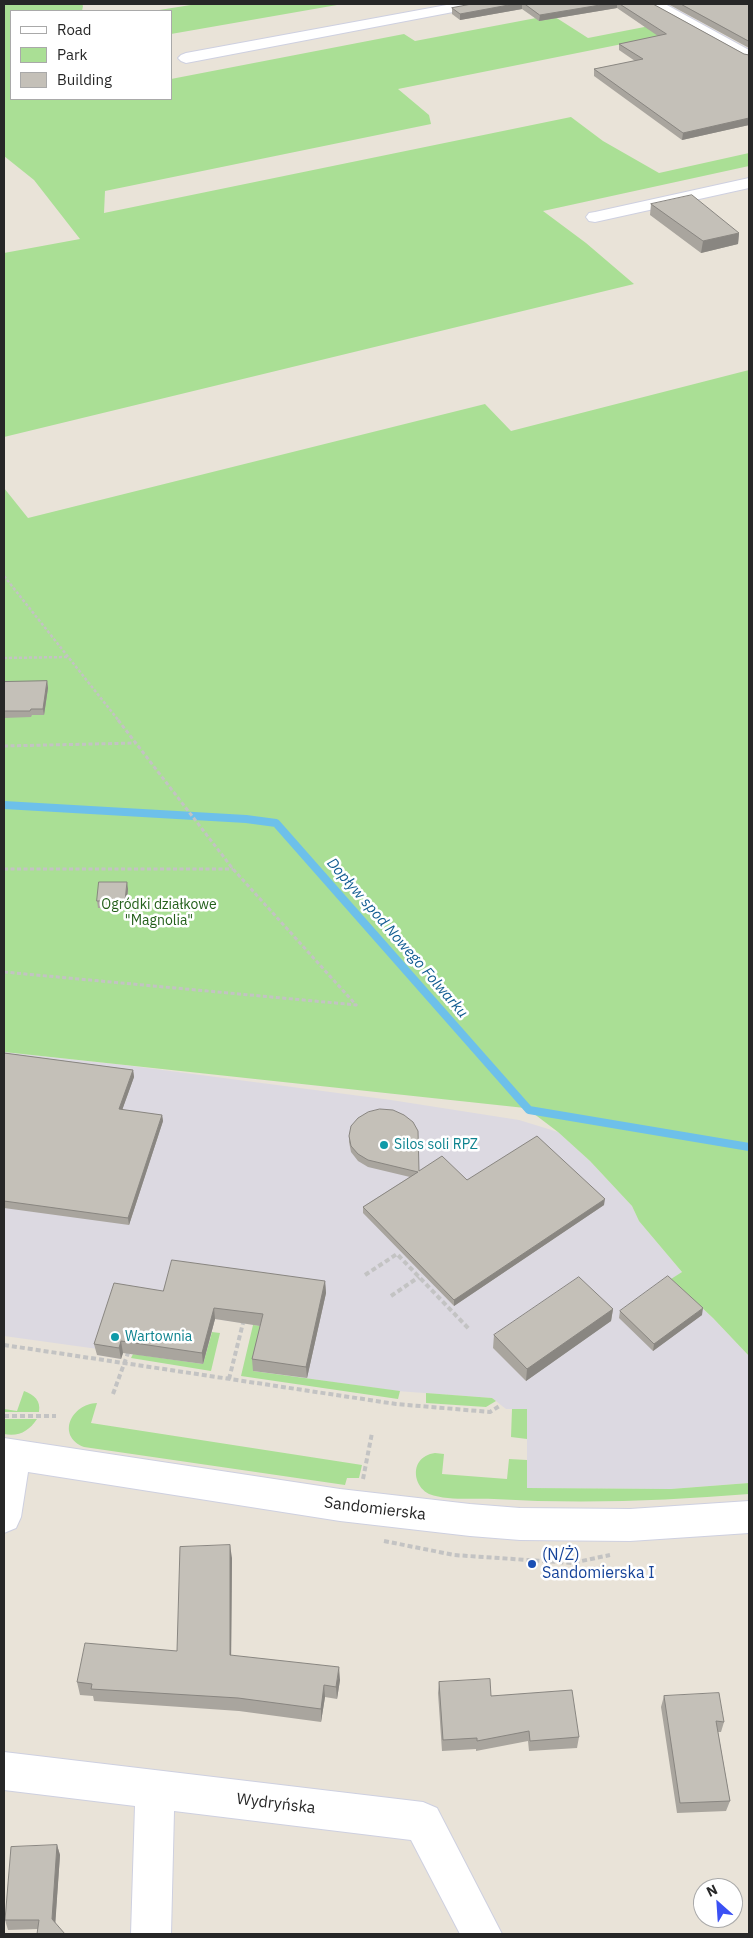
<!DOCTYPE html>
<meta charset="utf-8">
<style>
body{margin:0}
#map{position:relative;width:753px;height:1938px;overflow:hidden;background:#e9e3d8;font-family:"IBM Plex Sans",sans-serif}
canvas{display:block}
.frame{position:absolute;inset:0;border:5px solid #272727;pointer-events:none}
.legend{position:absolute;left:10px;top:10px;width:162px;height:90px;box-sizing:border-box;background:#fff;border:1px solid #a9a9a9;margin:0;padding:6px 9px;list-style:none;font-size:15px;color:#272727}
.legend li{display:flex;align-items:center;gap:10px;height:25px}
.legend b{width:25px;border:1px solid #a9a9a9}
.north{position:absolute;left:693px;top:1878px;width:50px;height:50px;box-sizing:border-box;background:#fff;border:1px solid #a9a9a9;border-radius:50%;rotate:334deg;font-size:14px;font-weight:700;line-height:20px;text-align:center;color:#272727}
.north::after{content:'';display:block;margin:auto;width:18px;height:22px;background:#3b51f4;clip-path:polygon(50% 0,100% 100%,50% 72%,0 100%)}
</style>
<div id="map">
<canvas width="753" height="1938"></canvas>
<div class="frame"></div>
<ul class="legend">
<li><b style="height:6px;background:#fff"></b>Road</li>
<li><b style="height:14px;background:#aadf95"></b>Park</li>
<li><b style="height:14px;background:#c4c0b8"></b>Building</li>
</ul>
<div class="north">N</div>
</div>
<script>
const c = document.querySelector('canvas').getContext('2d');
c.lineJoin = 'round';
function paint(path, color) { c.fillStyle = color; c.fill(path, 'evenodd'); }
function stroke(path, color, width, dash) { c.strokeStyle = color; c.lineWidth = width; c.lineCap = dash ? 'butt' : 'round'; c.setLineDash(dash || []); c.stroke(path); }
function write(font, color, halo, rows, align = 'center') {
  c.font = font + ' "IBM Plex Sans",sans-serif'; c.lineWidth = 5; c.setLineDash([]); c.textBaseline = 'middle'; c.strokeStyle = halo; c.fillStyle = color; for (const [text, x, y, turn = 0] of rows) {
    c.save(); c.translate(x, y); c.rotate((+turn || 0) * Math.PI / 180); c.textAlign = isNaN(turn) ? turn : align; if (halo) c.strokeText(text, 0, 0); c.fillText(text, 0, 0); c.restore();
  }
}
paint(new Path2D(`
 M4 1052 132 1066 391 1100 519 1120 558 1132 590 1161 632 1206 639 1221 682 1272 671 1280 713 1318 749 1356V1483L671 1489 527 1488V1409H506L492 1398 397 1391 253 1371 263 1326 215 1319 203 1364 123 1353 121 1359 97 1355 98 1349 4 1336Z`), '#dcd9e1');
paint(new Path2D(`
 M4 4H82L83 6 82 11H11V99H171V79L404 34 415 41 552 15 588 38 670 22 687 31 398 89 429 115 431 124 105 191 104 213 571 117 603 141 659 173 749 153V166L543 211 586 243 634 284 4 437V253L80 239 34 180 4 156Z
 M197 4H335L337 5 171 34V11H153Z
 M749 370V1356L713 1318 671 1279 682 1272 639 1221 632 1206 590 1161 558 1132 529 1110 484 1058 525 1108 4 1052V488L28 518 485 404 511 431Z
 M253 1325 264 1326 253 1371 400 1391 398 1399 241 1376Z
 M212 1332 220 1333 211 1371 131 1358 133 1354 203 1364Z
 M24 1391C34 1395 41 1400 39 1412H4V1409L17 1411Z
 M426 1393 492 1398 496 1401 486 1407 426 1403Z
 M97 1403 91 1423 362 1465 359 1478H347L345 1485 84 1447C56 1436 71 1404 97 1403Z
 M512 1409H527V1439L511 1437Z
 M4 1419H37C29 1431 19 1437 4 1434Z
 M435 1453 444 1454 442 1474 507 1479 509 1459 527 1460V1488L671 1489 749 1483V1494C664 1501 579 1504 494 1499 473 1498 448 1501 429 1494 423 1491 419 1486 417 1480 413 1465 421 1455 435 1453Z`), '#aadf95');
stroke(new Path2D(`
 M4 805 246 819 276 823 529 1110 749 1147`), '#6dc0ea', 8);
const minor = new Path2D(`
 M452 4H481L479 7 474 8 186 63 181 61 178 58 181 55 186 53Z
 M648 4H665L749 50V60L744 59 650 7Z
 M749 178V188L595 222 589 221 586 217 589 213 595 212Z
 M4 1438 340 1489 470 1504 520 1508 630 1509 749 1501V1533L630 1541 520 1540 470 1536 340 1521 28 1472 21 1517 16 1528 4 1533Z
 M4 1752 423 1802 437 1808 502 1934H460L411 1840 174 1811 171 1934H131L135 1806 4 1790Z`);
stroke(minor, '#ced0e0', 2);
stroke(new Path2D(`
 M4 576 119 721
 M4 658 67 657`), '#c3c3c3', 2.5, [3, 2]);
stroke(new Path2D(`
 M118 720 233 869 357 1006
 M4 746 136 743
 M4 869H233
 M4 972 357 1005`), '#c3c3c3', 3, [4, 2.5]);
stroke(new Path2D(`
 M365 1275 397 1254 469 1329
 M391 1296 419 1277
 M4 1345 396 1404 490 1412 501 1405
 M229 1379 243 1323
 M113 1394 128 1353
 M4 1416H56
 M363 1479 372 1433
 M384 1541 454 1555 572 1563 610 1555`), '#c3c3c3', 4, [5, 3]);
paint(minor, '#fff');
paint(new Path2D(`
 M472 4H653L744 54 749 55V125L682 140 594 76V69L635 61 619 50V44L658 36 617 8 539 21 522 9 460 20 452 14V8Z
 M668 4H749V48Z
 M651 204 739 233 738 244 701 253 650 215Z
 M47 681 48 688 44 715H32L31 717 4 718V682Z
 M128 889 126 908H98L97 901Z
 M4 1053 133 1070 134 1077 122 1110 162 1115 163 1121 129 1225 4 1208Z
 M349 1136 419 1171 604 1205 454 1306 363 1213V1207L410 1177 368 1167 358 1161 351 1152 349 1142Z
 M325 1281 326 1293 307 1378 253 1371 252 1359 260 1326 215 1319 203 1364 123 1353 121 1359 97 1355 94 1344 163 1291Z
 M613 1309 611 1321 526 1381 493 1348 494 1335Z
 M620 1311 702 1315 653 1351 619 1318Z
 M232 1558 231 1656 340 1680 337 1699 325 1697 321 1722 239 1711 94 1701 93 1696 80 1695 77 1682 177 1651Z
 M439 1682 491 1696 579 1737 577 1748 529 1751 528 1741 476 1751V1749L442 1751 438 1693Z
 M664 1696 724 1722 721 1732H718L730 1801 726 1811 677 1813 661 1707Z
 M57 1845 60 1855 55 1923 38 1929 8 1930 5 1920Z`), '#a9a59e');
paint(new Path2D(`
 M514 4H522V9L460 20V14Z
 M606 4H617V8L539 21 540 15Z
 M749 118V125L682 140 683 133Z
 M739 233 738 244 701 253 703 241Z
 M47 681 48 688 44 715 43 709Z
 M127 882 128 889 126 908 125 901Z
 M133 1070 134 1077 120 1116 119 1109Z
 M162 1115 163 1121 129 1225 128 1218Z
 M605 1199 604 1205 454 1306V1300Z
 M325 1281 326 1293 307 1378 306 1367Z
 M214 1308 215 1319 203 1364 202 1353Z
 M703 1308 702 1315 653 1351 654 1344Z
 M613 1309 611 1321 526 1381 527 1369Z
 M121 1341 123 1353 121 1359 119 1348Z
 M230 1545 232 1558 231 1668 230 1655Z
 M339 1667 340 1680 337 1699 336 1687Z
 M324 1685 325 1697 321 1722V1709Z
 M57 1845 60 1855 55 1928 52 1919Z`), '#898681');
const building = new Path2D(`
 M472 4H514L460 14 452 8Z
 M525 4H606L540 15Z
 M620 4H653L744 54 749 55V118L683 133 594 69 643 59 619 44 666 34Z
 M681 4H749V41Z
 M692 195 739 233 703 241 651 204Z
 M47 681 43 709H31L30 711H4V682Z
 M99 882H127L125 901H97Z
 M4 1053 133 1070 119 1109 162 1115 128 1218 4 1201Z
 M380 1109 393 1110 404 1115 413 1122 418 1131 419 1171 442 1156 467 1180 537 1136 605 1199 454 1300 363 1207 418 1172 368 1160 358 1154 351 1146 349 1136 351 1126 358 1118 368 1112Z
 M172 1260 325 1281 306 1367 252 1359 263 1314 214 1308 202 1353 121 1341 119 1348 94 1344 114 1283 163 1291Z
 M668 1276 703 1308 654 1344 620 1311Z
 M579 1277 613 1309 527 1369 494 1335Z
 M230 1545V1655L339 1667 336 1687 324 1685 321 1709 238 1698 91 1689 92 1684 77 1682 85 1643 177 1651 180 1547Z
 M490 1679 491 1696 572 1690 579 1737 530 1741 529 1731 477 1741V1738L443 1740 439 1682Z
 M719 1693 724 1722 716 1721 730 1801 680 1803 664 1696Z
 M57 1845 52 1919 65 1934H37L39 1920H5L11 1847Z`);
paint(building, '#c4c0b8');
stroke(building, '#898681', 1);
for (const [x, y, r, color] of [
 [384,1145,5,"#0f9aa8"],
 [115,1337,5,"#0f9aa8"],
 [532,1564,5,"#1a4fb4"]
]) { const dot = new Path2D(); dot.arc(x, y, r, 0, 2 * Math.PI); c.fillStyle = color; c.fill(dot); stroke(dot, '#fff', 2); }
write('14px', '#24601b', '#fff', [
 ["Ogródki działkowe",159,905],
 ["\"Magnolia\"",159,921]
]);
write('14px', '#0d838f', '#fff', [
 ["Silos soli RPZ",394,1145],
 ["Wartownia",125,1337]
], 'left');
write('italic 15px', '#115c91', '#fff', [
 ["Dopływ spod Nowego Folwarku",397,938,49]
]);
write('16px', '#272727', '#fff', [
 ["Sandomierska",375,1509,7],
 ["Wydryńska",276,1804,7]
]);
write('16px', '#164399', '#fff', [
 ["(N/Ż)",542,1555],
 ["Sandomierska I",542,1573]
], 'left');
</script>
